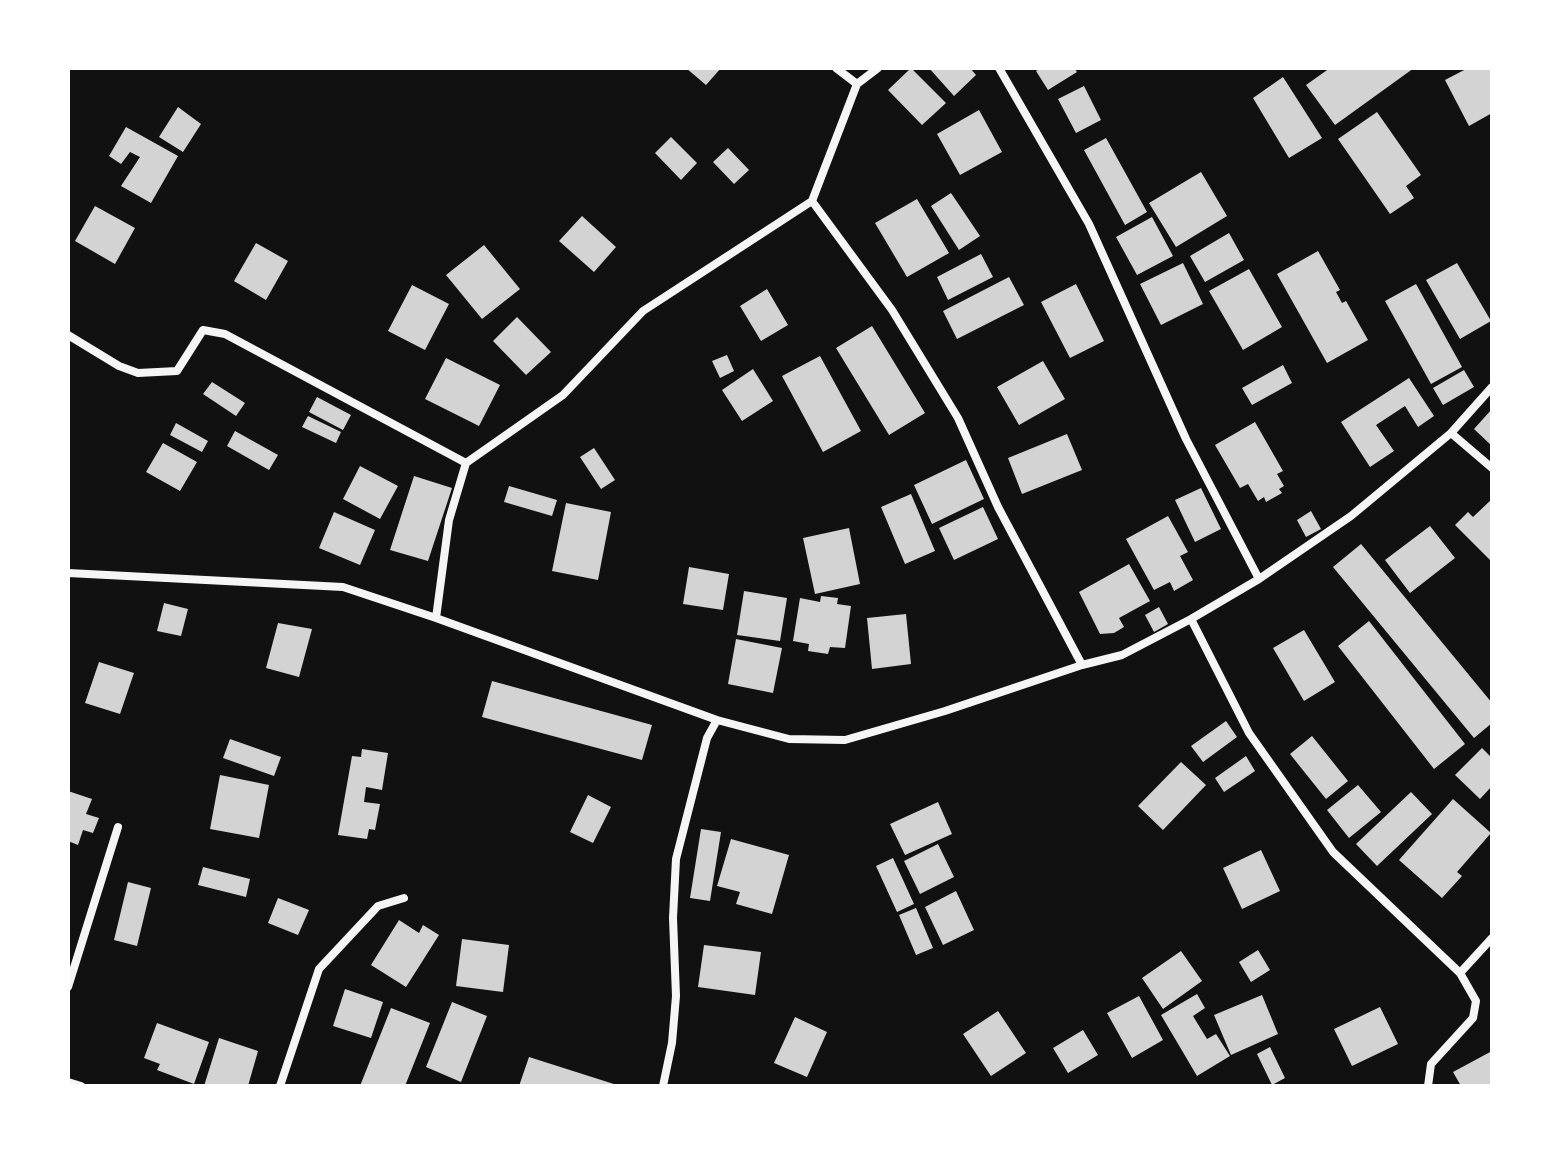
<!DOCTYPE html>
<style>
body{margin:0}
#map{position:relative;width:1560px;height:1154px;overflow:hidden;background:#111;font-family:"IBM Plex Sans",sans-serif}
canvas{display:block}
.frame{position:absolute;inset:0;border:70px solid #fff;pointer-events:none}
</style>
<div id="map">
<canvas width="1560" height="1154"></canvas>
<div class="frame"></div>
</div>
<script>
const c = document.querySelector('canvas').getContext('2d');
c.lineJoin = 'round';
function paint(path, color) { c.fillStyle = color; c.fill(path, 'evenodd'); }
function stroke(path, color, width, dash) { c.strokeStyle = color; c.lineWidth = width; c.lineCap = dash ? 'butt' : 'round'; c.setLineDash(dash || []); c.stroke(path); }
paint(new Path2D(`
 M686 68H721L706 85Z
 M911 68 946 103 922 125 888 90Z
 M929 68H970L976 75 954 96Z
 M1041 68H1074L1077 72 1048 90 1036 71Z
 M1330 68H1414L1335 125 1306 85Z
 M1468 68H1492V113L1469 126 1445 80Z
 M1283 77 1322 138 1289 158 1253 98Z
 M1084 86 1101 120 1076 133 1058 99Z
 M178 107 201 124 183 152 159 137Z
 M979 110 1002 152 960 175 937 134Z
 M1377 112 1421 175 1406 186 1414 198 1390 214 1338 139Z
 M126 127 178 156 151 203 121 186 140 157 130 152 121 164 109 156Z
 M671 137 697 163 681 180 655 153Z
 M1106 138 1147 212 1125 225 1084 150Z
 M728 148 749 170 734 184 713 162Z
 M1201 172 1227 216 1176 247 1149 203Z
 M951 193 980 236 959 250 931 206Z
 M917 199 949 253 907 277 875 223Z
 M95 206 135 228 115 264 75 241Z
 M582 216 616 247 594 272 559 241Z
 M1152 217 1173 256 1137 275 1116 237Z
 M1229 233 1244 260 1205 282 1190 256Z
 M256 243 288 261 266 300 234 281Z
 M484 245 520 289 482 319 446 275Z
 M1318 251 1340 290 1336 292 1342 303 1346 301 1368 340 1327 363 1277 274Z
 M981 254 993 277 948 300 937 277Z
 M1183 263 1203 304 1161 325 1140 284Z
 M1457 263 1491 321 1460 339 1426 280Z
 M1249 269 1282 327 1243 350 1209 291Z
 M1009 277 1024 305 957 339 943 311Z
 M1076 284 1104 341 1070 358 1041 302Z
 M1416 284 1462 367 1431 384 1385 301Z
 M412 285 449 304 425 350 388 331Z
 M767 289 788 325 761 341 740 306Z
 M517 317 551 352 526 375 493 341Z
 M872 326 925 413 889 435 836 348Z
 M727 355 734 371 720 378 712 361Z
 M820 356 861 431 823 452 782 376Z
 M446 358 500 385 479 426 425 399Z
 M1043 361 1065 399 1019 425 997 387Z
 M1283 365 1292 383 1252 405 1242 388Z
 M753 369 773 401 742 421 722 390Z
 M1464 370 1474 387 1443 405 1433 388Z
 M1409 378 1434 416 1418 427 1405 406 1376 425 1394 451 1370 467 1341 422Z
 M212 382 245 403 236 416 203 394Z
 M317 397 351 415 343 430 309 412Z
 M1492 409V446L1474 429Z
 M308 416 341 432 336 443 302 427Z
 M1255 422 1283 471 1277 474 1284 486 1279 489 1282 493 1266 502 1264 497 1258 501 1248 484 1240 488 1215 445Z
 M176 423 208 441 202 452 170 435Z
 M235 431 278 455 269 470 227 446Z
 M1067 434 1082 470 1022 494 1008 458Z
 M163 443 197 462 180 491 146 472Z
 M594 448 615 480 601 489 580 457Z
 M966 460 984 499 932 524 914 485Z
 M360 466 398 486 380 519 343 499Z
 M414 476 452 488 428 561 390 550Z
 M509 486 557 500 552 516 504 502Z
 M1201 488 1221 529 1195 542 1175 500Z
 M911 494 935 551 905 564 881 507Z
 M1492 499V562L1455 525 1468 512 1473 517Z
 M566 503 611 512 598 580 552 571Z
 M983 507 998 539 954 560 939 528Z
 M1311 511 1321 529 1306 537 1297 520Z
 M334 512 375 530 360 565 319 548Z
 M1168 516 1188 552 1180 556 1193 580 1174 591 1170 582 1154 590 1126 539Z
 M1430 526 1455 558 1410 593 1385 560Z
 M849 528 860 584 815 594 803 538Z
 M1361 544 1492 703V723L1474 738 1333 567Z
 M1129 564 1150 601 1119 618 1124 627 1114 633 1100 634 1079 592Z
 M689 567 729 574 723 610 683 604Z
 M744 591 787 598 780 641 737 635Z
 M821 596 838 598 837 604 851 606 845 648 830 647 828 654 808 651 809 644 793 641 800 598 820 602Z
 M164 603 188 609 181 636 157 631Z
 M1159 607 1168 624 1154 632 1145 615Z
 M906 614 911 664 872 669 867 618Z
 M1369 621 1465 744 1434 769 1338 646Z
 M278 623 312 629 299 677 266 668Z
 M1304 630 1335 682 1304 701 1273 648Z
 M736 639 782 648 773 693 728 684Z
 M99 662 134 673 120 714 85 703Z
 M492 681 652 725 642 760 482 717Z
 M1226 721 1237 737 1203 762 1191 746Z
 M1312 736 1348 781 1326 799 1290 754Z
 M230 739 281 757 274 776 223 758Z
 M1482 748 1492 758V786L1480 799 1455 775Z
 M362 749 388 753 382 790 366 787 364 802 380 804 375 830 369 829 367 839 338 835 352 756 361 757Z
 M1246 756 1255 771 1224 792 1215 778Z
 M1181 762 1206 785 1163 830 1138 806Z
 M220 775 269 785 259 838 210 829Z
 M1358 785 1381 812 1349 838 1327 810Z
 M68 791 92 799 86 814 99 818 93 833 83 830 78 845 68 841Z
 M1411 792 1432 814 1377 866 1356 844Z
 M588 795 611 807 593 843 570 832Z
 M1453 799 1491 833 1457 872 1462 876 1442 898 1399 860Z
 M938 802 952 834 905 855 890 824Z
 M701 829 721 832 710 901 690 898Z
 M731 839 789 855 772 914 736 904 740 892 717 886Z
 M938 844 954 877 920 894 904 861Z
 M1261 850 1280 891 1242 909 1223 868Z
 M893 858 914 904 897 912 876 866Z
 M203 867 250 879 246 897 198 885Z
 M128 882 151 888 137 946 114 940Z
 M956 891 974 930 943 945 925 907Z
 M278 898 309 910 298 935 268 923Z
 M916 908 933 948 916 955 899 915Z
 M399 920 419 933 423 925 439 935 406 987 371 965Z
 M462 939 509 945 503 992 456 986Z
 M704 945 761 952 755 995 698 987Z
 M1258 950 1270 970 1251 982 1239 962Z
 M1181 951 1202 981 1163 1009 1142 978Z
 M345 989 383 1002 371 1038 333 1026Z
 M1197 994 1205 1008 1193 1016 1207 1039 1216 1034 1230 1056 1197 1076 1161 1015Z
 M1262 995 1278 1034 1231 1055 1214 1015Z
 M1139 996 1163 1040 1132 1058 1107 1013Z
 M452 1002 487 1016 461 1082 426 1067Z
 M1380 1007 1398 1044 1352 1066 1334 1029Z
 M391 1008 430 1023 405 1086H360Z
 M998 1011 1026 1053 991 1076 963 1034Z
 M795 1017 827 1032 807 1077 774 1063Z
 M157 1023 209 1042 194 1084 157 1070 160 1064 144 1058Z
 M1083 1030 1098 1055 1068 1073 1053 1048Z
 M219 1038 258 1051 248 1086H204Z
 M1270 1047 1285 1078 1272 1085 1257 1054Z
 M1492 1051V1086H1461L1453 1072Z
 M529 1057 617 1085 616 1086H519Z`), '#d3d3d3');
stroke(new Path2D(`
 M836 68 857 84
 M999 68 1089 224 1186 439 1259 579
 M812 201 892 310 958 418 998 507 1082 665
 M68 335 119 366 138 373 177 371 203 330 225 334 466 463
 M1451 433 1492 468
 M68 573 343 587 436 618 717 720
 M436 618 449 520 466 463 563 395 643 311 812 201 857 84 878 68
 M1191 619 1249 733 1333 852 1460 973 1476 1001 1473 1018 1431 1064 1428 1086
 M1460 973 1492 938
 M68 987 118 827
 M68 1082 81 1086
 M280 1086 319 969 378 906 404 898
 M663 1086 672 1043 676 996 673 918 676 859 707 738 717 720 789 739 845 740 945 711 1082 665 1122 655 1191 619 1259 579 1351 516 1451 433 1492 387`), '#f5f5f5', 8);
</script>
